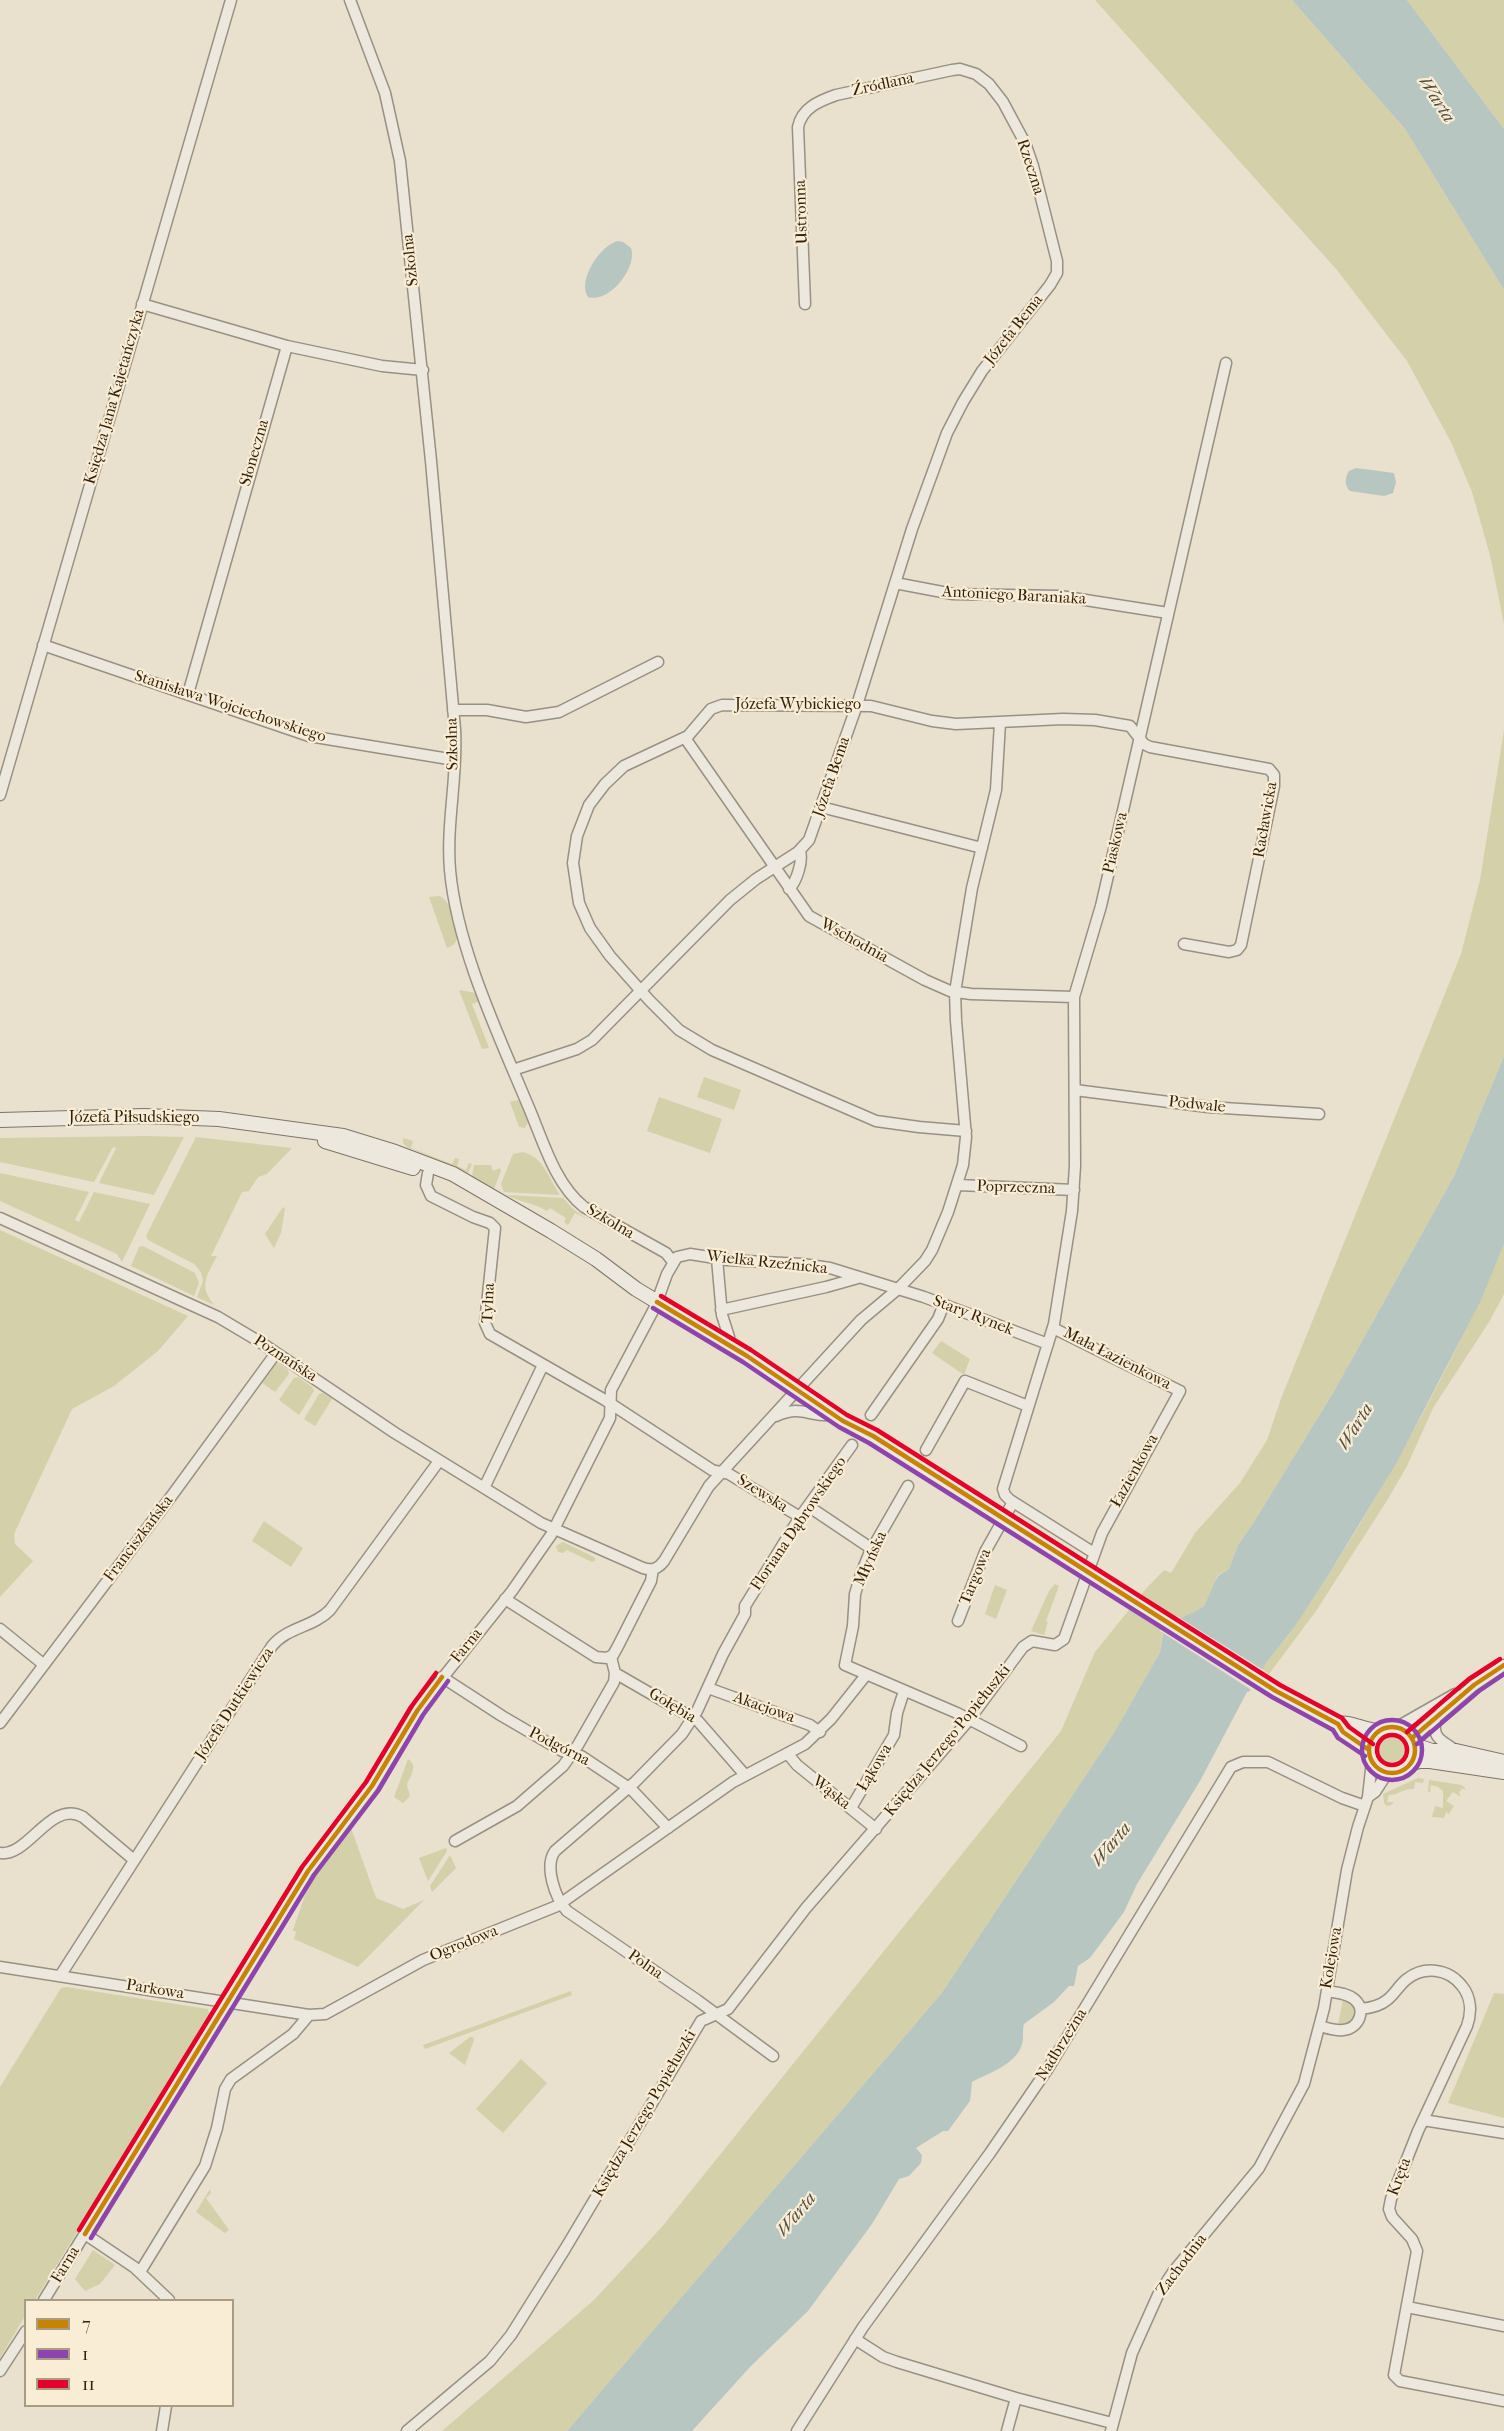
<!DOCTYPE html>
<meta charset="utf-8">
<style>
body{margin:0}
#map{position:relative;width:1504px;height:2431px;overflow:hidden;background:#e9e0cd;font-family:"IM FELL French Canon",serif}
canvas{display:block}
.legend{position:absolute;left:24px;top:2299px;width:210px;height:108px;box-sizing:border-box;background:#f9edd6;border:2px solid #a99b84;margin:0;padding:8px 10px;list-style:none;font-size:18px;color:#321f0a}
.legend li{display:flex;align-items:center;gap:12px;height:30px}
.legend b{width:30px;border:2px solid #a99b84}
</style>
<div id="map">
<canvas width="1504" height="2431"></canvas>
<ul class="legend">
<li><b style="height:8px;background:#c68402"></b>7</li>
<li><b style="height:8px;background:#8e44ad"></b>1</li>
<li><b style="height:8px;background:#e4002b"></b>11</li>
</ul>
</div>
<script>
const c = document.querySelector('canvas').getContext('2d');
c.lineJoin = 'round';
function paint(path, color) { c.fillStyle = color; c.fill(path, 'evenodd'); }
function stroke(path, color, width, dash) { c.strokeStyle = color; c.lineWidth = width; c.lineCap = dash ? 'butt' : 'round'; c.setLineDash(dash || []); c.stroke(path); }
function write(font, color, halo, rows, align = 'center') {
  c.font = font + ' "IM FELL French Canon",serif'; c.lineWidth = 4.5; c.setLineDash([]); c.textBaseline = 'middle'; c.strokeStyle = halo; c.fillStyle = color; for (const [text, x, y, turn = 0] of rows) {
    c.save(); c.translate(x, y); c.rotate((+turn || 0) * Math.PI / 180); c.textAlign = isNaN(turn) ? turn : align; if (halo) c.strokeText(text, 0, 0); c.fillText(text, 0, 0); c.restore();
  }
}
paint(new Path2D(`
 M1095 0H1292L1405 129 1504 290V624L1490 555 1472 492 1451 442 1407 361 1337 270Z
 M1407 0H1504V129Z
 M1504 730V1056L1454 1176 1333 1393 1252 1525 1238 1545 1229 1569 1218 1575 1215 1581 1204 1606 1196 1611 1171 1622 1162 1635 1160 1652 1115 1731 941 1994 567 2431H442L594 2300 661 2228 1061 1731 1095 1652 1145 1590 1164 1570 1171 1573 1195 1533 1240 1483 1267 1440 1282 1396 1461 954 1480 880Z
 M440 896C450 901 461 928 457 938 456 944 452 946 447 948L429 897Z
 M459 990 476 993 480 1001 472 1004 489 1048 482 1049Z
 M704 1077 741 1090 734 1110 697 1097Z
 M659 1097 722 1119 710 1153 647 1131Z
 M518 1100 523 1105 529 1121 525 1128 519 1127 510 1102Z
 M147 1136 184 1137 154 1195 99 1183 116 1148 113 1147 94 1182 0 1162V1138Z
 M196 1137 292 1148 267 1174 258 1177 249 1191 242 1192 211 1256H217C207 1276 198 1285 214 1305L197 1297 203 1281 201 1272 194 1264 148 1240 146 1236Z
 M403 1138 413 1141 411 1148 452 1164 455 1158 459 1159 457 1166 466 1170 469 1163 472 1164 466 1177 442 1162 407 1147 403 1143Z
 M523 1152C544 1157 549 1179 560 1195L504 1192 501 1184 513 1154Z
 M474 1165H491L493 1171 500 1168 501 1171 494 1189 472 1177Z
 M0 1173 89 1192 75 1220 79 1222 94 1192 150 1204 122 1262 117 1254 0 1201Z
 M506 1195 563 1198 573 1209 587 1219 575 1213 568 1225 564 1222 566 1218 550 1208 547 1211C534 1203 520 1202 506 1195Z
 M283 1207 285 1209 281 1233 274 1248 265 1234Z
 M0 1230 188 1316 158 1351 114 1386 72 1409 14 1534 15 1544 33 1561 0 1597Z
 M1504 1244V1294L1489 1322 1433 1408 1407 1466 1388 1499 1316 1611 1269 1674 1262 1669 1266 1663C1301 1620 1331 1571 1360 1524 1414 1434 1463 1341 1504 1244Z
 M143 1246 195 1273 199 1283 194 1296 131 1266 139 1247Z
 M941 1341 970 1359 964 1375 932 1353Z
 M276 1362 288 1370 289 1374 275 1392 261 1382Z
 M298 1377 312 1387 314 1391 299 1415 279 1400 294 1378Z
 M323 1393 332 1399 315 1426 304 1419 319 1394Z
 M264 1521 303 1548 291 1567 252 1541Z
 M563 1542 594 1557 596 1560 592 1562 567 1550 563 1553 558 1552 556 1546Z
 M1055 1584 1059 1586 1046 1621 1048 1622 1044 1635 1031 1631 1049 1591Z
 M995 1585 1007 1590 996 1619 985 1614Z
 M1377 1750a15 15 0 1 1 30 0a15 15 0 1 1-30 0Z
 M408 1759C419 1767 410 1775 407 1785L410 1796 403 1803 394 1797Z
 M1418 1778 1424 1779 1423 1783 1415 1782 1414 1789C1403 1788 1399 1795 1389 1795L1387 1802H1394L1391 1805 1387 1806 1384 1803 1383 1794Z
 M1429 1780 1462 1785 1465 1788V1790L1462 1788 1459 1793 1461 1797 1453 1792 1446 1801 1454 1806 1449 1814 1446 1812 1444 1818 1432 1817 1435 1806 1443 1808V1791L1438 1787 1431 1785 1430 1792H1428Z
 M350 1825 376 1898 403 1909 424 1900 358 1967 294 1939 296 1932 293 1930 313 1872Z
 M446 1848 447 1851 428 1881 419 1858Z
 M450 1855 456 1868 432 1892 430 1886Z
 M66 1987 208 2009 210 2017 35 2300H26L25 2316 0 2358V2087L61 1988Z
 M571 1991 572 1995 425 2049 423 2045Z
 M1494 1993 1504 1994V2118L1448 2103Z
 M1343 1999C1353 2002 1355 2008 1355 2017L1346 2025H1338Z
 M470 2037H473L474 2040 465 2065 449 2053Z
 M521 2059 547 2083 503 2133 476 2109Z
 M210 2189 211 2193 206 2198 229 2230 225 2233 196 2212Z
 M93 2250 115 2265 100 2284 85 2291 75 2279Z`), '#d4d0aa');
paint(new Path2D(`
 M1292 0H1407L1504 129V290L1405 129Z
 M618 241 623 242 631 248C638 267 609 304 588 297 577 281 600 245 618 241Z
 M1356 468 1394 473 1396 482 1393 493 1384 496 1350 491C1344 485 1345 478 1349 471Z
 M1504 1056V1244L1481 1300 1397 1462 1329 1574 1295 1626 1266 1663 1250 1691 1247 1692 1200 1781 1137 1884 1124 1912 1090 1958 1078 1966 1074 1986H1069L1054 2002 1024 2024C1022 2031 1024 2037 1022 2044 1017 2064 989 2073 972 2082L970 2101 948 2131H943L916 2148 922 2155 921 2163 909 2176 899 2179 872 2224 808 2311 750 2367 692 2431H567L941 1994 1115 1731 1160 1652 1164 1627 1171 1622 1196 1611 1204 1606 1215 1581 1219 1575 1229 1569 1238 1545 1252 1525 1333 1393 1454 1176Z`), '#b8c6c2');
paint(new Path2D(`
 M1177 1616 1265 1671 1253 1691 1160 1631 1162 1626 1170 1619Z`), '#e9e0cd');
const street = new Path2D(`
 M350 0 385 93 400 161 431 461 455 729C458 776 446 823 450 870 457 948 499 1036 529 1108 543 1141 555 1184 584 1207L666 1253 673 1262
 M142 304 287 346
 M895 583 953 594 1060 596 1168 613
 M43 645 309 736 455 760
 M188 694 287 346 382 366 423 370
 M453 710H487L526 717 559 712 658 662
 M685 738 809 916 925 980 950 991 971 994 1074 997
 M0 795 231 0
 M821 807 982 848
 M789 889C797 881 803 861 800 851
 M513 1070 577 1049 592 1040 730 900 756 879 798 852 809 840 857 705 912 529 947 433 963 402 982 371 1050 285 1057 273V261L1033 166 1025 143 1003 102 989 84 976 74 960 69 952 70 836 95C819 101 802 108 798 127L805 304
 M1075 1090 1208 1107 1319 1114
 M966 1131 919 1127 876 1121 712 1050 679 1030 649 1000 610 956 590 928 579 903 573 863 577 836 589 805 605 784 624 766 688 736 711 709 722 705 871 706 932 721 956 724 1063 719 1095 720 1130 726 1144 744 1150 747 1269 769 1274 775V786L1241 945 1237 950 1229 952 1184 944
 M428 1173 426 1185 431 1196 473 1217 490 1223 495 1228 485 1323 490 1334 605 1400 712 1470 729 1474 800 1517
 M958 1185 1074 1190
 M0 1218 218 1317 260 1342 395 1433 541 1523 643 1568C652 1571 658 1569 664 1561L709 1486 861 1320 898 1289 925 1261 932 1250 948 1212 963 1165 966 1137 956 1021 955 992 972 888 996 790 1000 723
 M717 1259 722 1315 729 1337
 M721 1310 826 1287 858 1278
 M871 1415 938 1319 944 1304
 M776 1416C803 1404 809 1418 834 1415
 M926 1450 965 1381 1028 1406
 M908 1486 869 1554 861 1574 855 1594 853 1626 845 1665 957 1713 1021 1746
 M484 1488 543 1365
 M808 1506 872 1549
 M1094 1553 1010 1500 1005 1495 1003 1489 1054 1324 1072 1211 1075 1166 1074 997 1101 906 1226 363
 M505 1599 596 1657 607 1658 613 1655 618 1646 651 1581 653 1569
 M958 1621 985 1552 1013 1502
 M0 1629 43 1664
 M615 1673 698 1721 745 1775
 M442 1677 502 1716 562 1751 581 1756 632 1790 668 1828
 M708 1688 810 1725 820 1732
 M1435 1718C1433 1741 1441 1739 1456 1751
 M0 1723 173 1494 276 1353
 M1397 1727 1455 1694
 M1412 1738 1474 1685 1504 1665
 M788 1754 797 1765 876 1829
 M1368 1797 1372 1761
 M851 1808 894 1735 897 1713 904 1691
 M455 1841 517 1806 563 1766 578 1745 614 1682 615 1673 611 1657
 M0 1853C29 1857 50 1799 83 1817L134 1860
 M0 1967 309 2015
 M60 1976 272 1646C287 1627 314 1627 330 1610L439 1461
 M1361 2009C1370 2008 1380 2006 1387 2000 1395 1994 1399 1985 1407 1979 1424 1966 1448 1968 1462 1986 1471 1997 1472 2012 1467 2026L1418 2131 1391 2199 1389 2209 1392 2217 1412 2239 1417 2251 1394 2375 1400 2381 1504 2401
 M1320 2026C1327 2028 1336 2031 1343 2030 1359 2029 1367 2009 1354 1999 1347 1993 1336 1993 1327 1991
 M773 2056 697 2000 567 1911C555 1898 544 1866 555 1851L635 1782 682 1734 697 1711 723 1654 745 1614V1606L800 1517 852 1445
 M1423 2120 1504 2133
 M85 2234 134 2267 169 2300
 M140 2272 205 2166 217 2128 225 2089 231 2079 293 2034 309 2015 325 2014 423 1960 557 1906 733 1782 805 1744 831 1719 866 1675
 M44 2300 308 1871 372 1786 421 1705 512 1591 551 1535 610 1418 611 1390 655 1307 667 1274 677 1257 690 1254 728 1260 802 1264 830 1268 924 1297 1048 1344
 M1407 2307 1504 2326
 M855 2339 883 2357 897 2362 1016 2398 1112 2423
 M0 2371 26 2331
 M162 2431 166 2406
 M407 2431 490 2361 511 2335 565 2249 701 2021 728 2009 806 1908 969 1720 1023 1647 1032 1641 1055 1645 1064 1639 1102 1533 1180 1391 1053 1328
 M797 2431 863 2327 990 2153 1049 2067 1231 1767 1243 1762H1268L1342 1798 1365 1806
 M1007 2431 1016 2398
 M1111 2431 1132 2353 1158 2295 1173 2272 1259 2168 1304 2084 1324 2008 1347 1870 1358 1827 1368 1797 1375 1792 1388 1772`);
const secondary = new Path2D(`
 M0 1120 144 1116 219 1119 343 1136 395 1152 453 1174 551 1231 596 1259 636 1289 747 1356 834 1415 873 1436 973 1498
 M325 1141 413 1168
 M1276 1691 1338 1724 1343 1732 1369 1750
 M1338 1724C1350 1721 1365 1731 1378 1731
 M1369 1750a23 23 0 1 1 46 0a23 23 0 1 1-46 0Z
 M1414 1745 1432 1751H1456L1504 1762
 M1409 1764 1419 1761H1430L1504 1772`);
stroke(street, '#989083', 13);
stroke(secondary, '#7d7569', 16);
stroke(street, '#ede8de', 10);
stroke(secondary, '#ede8de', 14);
const secondaryBridge = new Path2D(`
 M973 1498 1276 1691`);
stroke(secondaryBridge, '#7d7569', 16, []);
stroke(secondaryBridge, '#ede8de', 14);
stroke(new Path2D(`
 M657 1302 747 1356 843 1421 873 1436 1276 1691 1338 1724 1343 1732 1369 1750
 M1369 1750a23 23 0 1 1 46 0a23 23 0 1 1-46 0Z
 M1412 1738 1474 1685 1504 1665
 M85 2234 308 1871 372 1786 417 1711 442 1677`), '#c68402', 4.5);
stroke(new Path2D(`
 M653 1308 743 1362 839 1427 869 1443 1272 1697 1333 1730 1338 1738 1365 1756
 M1362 1750a30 30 0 1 1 60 0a30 30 0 1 1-60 0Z
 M1417 1744 1479 1691 1504 1674
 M91 2238 314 1875 378 1791 423 1715 448 1681`), '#8e44ad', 4.5);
stroke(new Path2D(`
 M661 1296 751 1350 847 1415 877 1430 1280 1685 1342 1718 1349 1727 1373 1744
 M1407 1732 1469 1679 1500 1659
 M1377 1750a15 15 0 1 1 30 0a15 15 0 1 1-30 0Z
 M79 2230 302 1867 366 1782 411 1707 436 1673`), '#e4002b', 4.5);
write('16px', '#321f0a', '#f9edd6', [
 ["Źródlana",883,85,-12],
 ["Rzeczna",1030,167,72],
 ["Ustronna",802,212,-92],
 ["Szkolna",411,260,-96],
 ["Józefa Bema",1014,330,-52],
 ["Księdza Jana Kajetańczyka",115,397,-74],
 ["Słoneczna",255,453,-74],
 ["Antoniego Baraniaka",1014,596,3],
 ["Józefa Wybickiego",798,705],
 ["Stanisława Wojciechowskiego",230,707,18],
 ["Szkolna",453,744,-91],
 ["Józefa Bema",832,777,-71],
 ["Racławicka",1266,820,-80],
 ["Piaskowa",1116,843,-77],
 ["Wschodnia",854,941,29],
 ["Podwale",1197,1105,6],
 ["Józefa Piłsudskiego",134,1118],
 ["Poprzeczna",1016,1188,2],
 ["Szkolna",610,1222,31],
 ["Wielka Rzeźnicka",767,1263,6],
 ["Tylna",489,1303,-87],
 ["Stary Rynek",973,1316,21],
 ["Poznańska",285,1359,33],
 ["Mała Łazienkowa",1117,1359,27],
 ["Łazienkowa",1135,1471,-61],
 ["Szewska",762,1494,32],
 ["Floriana Dąbrowskiego",799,1524,-56],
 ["Franciszkańska",139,1539,-53],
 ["Młyńska",871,1559,-66],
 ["Targowa",976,1577,-68],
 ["Farna",467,1646,-51],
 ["Józefa Dutkiewicza",235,1704,-57],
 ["Gołębia",672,1706,31],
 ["Akacjowa",764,1708,20],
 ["Księdza Jerzego Popiełuszki",948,1741,-51],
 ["Podgórna",559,1747,27],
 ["Łąkowa",875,1768,-59],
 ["Wąska",831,1793,39],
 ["Ogrodowa",464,1944,-22],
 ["Kolejowa",1332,1958,-80],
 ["Polna",645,1965,35],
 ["Parkowa",155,1990,9],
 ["Nadbrzeżna",1062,2045,-58],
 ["Księdza Jerzego Popiełuszki",645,2114,-60],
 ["Kręta",1400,2177,-69],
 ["Farna",66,2265,-59],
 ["Zachodnia",1182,2265,-53]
]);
write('italic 18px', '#544e40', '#f9edd6', [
 ["Warta",1436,100,57],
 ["Warta",1356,1427,-58],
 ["Warta",1112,1845,-50],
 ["Warta",797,2215,-50]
]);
</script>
